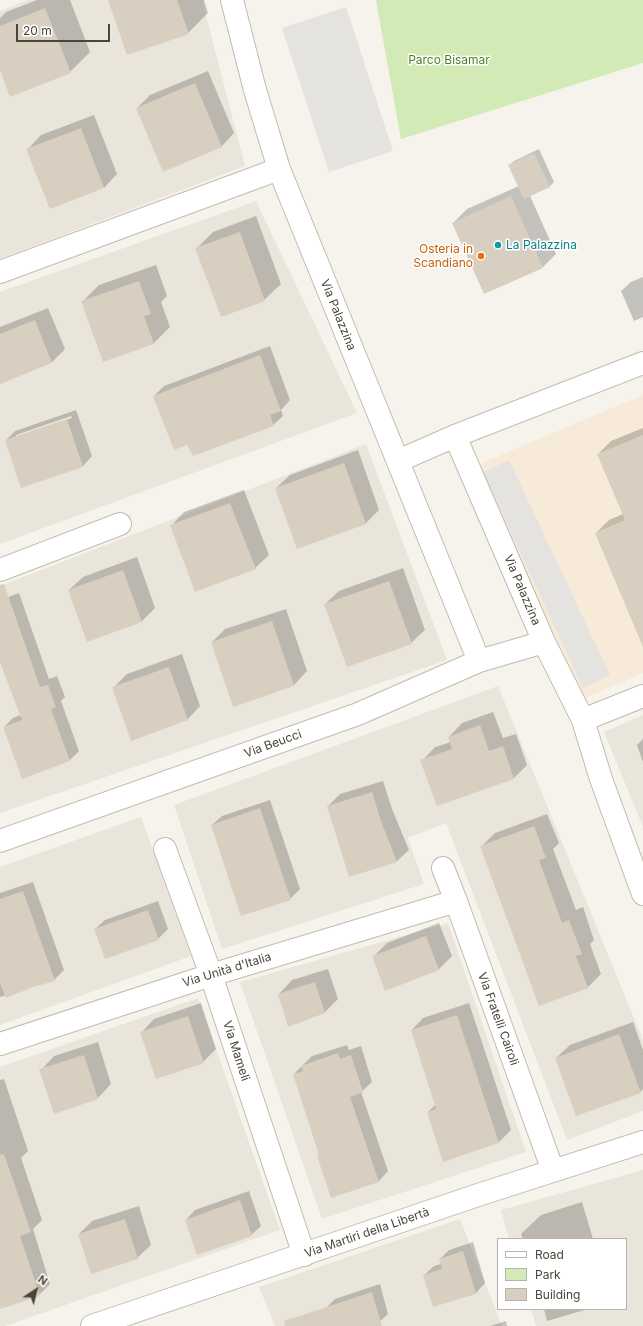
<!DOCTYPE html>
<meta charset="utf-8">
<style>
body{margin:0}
#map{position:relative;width:643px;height:1326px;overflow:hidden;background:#f6f3ec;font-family:Inter,sans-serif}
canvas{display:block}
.legend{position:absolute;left:497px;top:1238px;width:130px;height:72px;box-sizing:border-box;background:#fff;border:1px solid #b7b4b0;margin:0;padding:5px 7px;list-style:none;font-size:12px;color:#4b4439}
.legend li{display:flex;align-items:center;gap:8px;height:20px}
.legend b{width:20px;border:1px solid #b7b4b0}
.north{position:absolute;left:16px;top:1270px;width:40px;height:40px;-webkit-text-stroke:3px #fff;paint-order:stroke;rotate:35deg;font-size:11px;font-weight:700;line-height:16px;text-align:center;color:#4b4439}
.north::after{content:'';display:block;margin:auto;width:14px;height:18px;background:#4b4439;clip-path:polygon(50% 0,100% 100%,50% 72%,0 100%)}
.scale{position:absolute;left:16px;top:24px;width:94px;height:18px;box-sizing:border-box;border:2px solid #4b4439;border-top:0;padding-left:5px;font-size:12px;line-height:14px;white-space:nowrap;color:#4b4439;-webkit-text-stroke:3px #fff;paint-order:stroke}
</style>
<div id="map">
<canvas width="643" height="1326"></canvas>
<ul class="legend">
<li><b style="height:5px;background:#fff"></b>Road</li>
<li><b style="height:11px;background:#d2eab5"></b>Park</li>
<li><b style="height:11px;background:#d8cfc1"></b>Building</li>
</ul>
<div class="north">N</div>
<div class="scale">20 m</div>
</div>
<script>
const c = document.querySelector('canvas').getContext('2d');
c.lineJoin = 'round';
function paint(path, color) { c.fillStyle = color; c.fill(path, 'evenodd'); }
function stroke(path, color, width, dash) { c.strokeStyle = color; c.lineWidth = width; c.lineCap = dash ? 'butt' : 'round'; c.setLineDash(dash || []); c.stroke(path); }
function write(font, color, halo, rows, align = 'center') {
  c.font = font + ' Inter,sans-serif'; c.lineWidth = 3; c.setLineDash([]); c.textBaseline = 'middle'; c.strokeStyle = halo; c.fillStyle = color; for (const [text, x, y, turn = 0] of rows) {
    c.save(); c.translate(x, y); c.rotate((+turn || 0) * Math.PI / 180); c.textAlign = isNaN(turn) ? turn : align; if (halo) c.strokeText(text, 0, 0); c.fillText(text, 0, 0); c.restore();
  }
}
paint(new Path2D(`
 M28 0H202L245 166 0 259V11Z
 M256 201 357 413 0 544V292Z
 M366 444 447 660 0 813V586Z
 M498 686 643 1040V1111L567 1140 446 823 408 838 424 884 222 949 174 805Z
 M643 715V827L604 732Z
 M141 817 191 956 0 1025V867Z
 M448 923 526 1152 322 1219 240 982Z
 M198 998 280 1230 5 1326H0V1067Z
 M643 1170V1326H536L531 1309H626V1239H509L501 1210Z
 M460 1219 502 1326H275L259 1287Z`), '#eae5da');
paint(new Path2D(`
 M643 395V673L577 702 472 467Z`), '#f7ead8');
paint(new Path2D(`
 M376 0H643V63L401 139Z`), '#d2eab5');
paint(new Path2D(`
 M346 7 393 151 329 172 282 28Z
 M509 460 610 675 583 688 483 472Z`), '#e5e3e0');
paint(new Path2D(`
 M37 0H70L90 52 70 72 0 67V18L6 12Z
 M109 0H204L208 13 188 33Z
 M208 71 234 133 221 147 137 108 150 95Z
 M94 115 117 174 104 188 28 149 41 135Z
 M539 149 554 182 550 186 530 196 556 254 543 267 484 293 453 223 467 209 519 186 509 165 514 161Z
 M256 216 281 284 264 300 197 248 213 232Z
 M156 265 167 296 161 302 170 327 154 343 104 361 83 301 99 285Z
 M643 277V317L634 321 621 291 631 282Z
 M48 308 65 349 52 362 0 381V327Z
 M270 346 290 400 281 410 283 416 273 425 188 444 154 396 164 386Z
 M76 410 92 456 83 466 21 487 6 440 15 431ZM71 416 72 418 16 437V435Z
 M643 428V645L596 533 609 520 623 514 598 454 611 441Z
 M358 450 379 510 366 523 297 548 276 488 290 475Z
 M244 490 269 555 255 568 171 526 184 512Z
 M137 557 155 608 142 621 88 640 69 590 83 577Z
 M403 568 425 630 411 643 325 604 339 591Z
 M19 593 49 679 57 676 65 697 61 701 79 751 70 760 22 777 4 727 13 718 21 715 0 661V600Z
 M286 609 307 671 294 685 234 705 212 642 225 629Z
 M182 654 200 706 187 720 113 688 127 674Z
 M493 712 503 738 516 734 527 765 514 778 438 805 422 761 435 747 451 742 449 737 462 723Z
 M643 739V762L637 745Z
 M383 781 392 809 409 850 397 861 350 876 328 806 340 794Z
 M270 800 300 889 290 899 212 825 222 816Z
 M547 814 559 843 553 849 576 910 583 907 594 940 590 944 601 974 588 987 482 846 495 833Z
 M33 882 64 970 54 980 0 997V893Z
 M158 901 168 929 158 939 95 929 105 920Z
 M439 923 452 956 438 970 374 956 387 943Z
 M328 969 338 999 324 1013 279 994 292 980Z
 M201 1003 216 1049 203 1062 141 1033 154 1019Z
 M469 1003 511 1130 499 1142 444 1161 428 1112 436 1104 412 1030 423 1018Z
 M633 1022 643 1050V1089L640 1092 556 1058 570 1045Z
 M98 1042 111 1084 98 1098 55 1113 41 1070 54 1056Z
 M347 1045 349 1050 361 1046 372 1082 361 1092 388 1171 379 1181 332 1196 320 1154 294 1074 312 1056Z
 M4 1079 28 1151 21 1158 42 1220 33 1229 50 1284 39 1295 0 1308V1080Z
 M249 1191 261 1226 251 1235 186 1220 195 1210Z
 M582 1202 593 1239H523L521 1234 541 1215Z
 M139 1206 151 1245 137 1258 79 1234 92 1221Z
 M473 1242 485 1283 476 1293 434 1306 424 1275 434 1266 441 1264 440 1259 449 1250Z
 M380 1284 388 1314 378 1323 370 1326H331L326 1308 335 1299Z
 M544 1309H588L547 1321Z
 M506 1321 507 1326H490Z`), '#0003');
paint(new Path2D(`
 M108 0H177L189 34 127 55Z
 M45 8 71 73 10 97 0 70V26Z
 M195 83 222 147 163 172 136 108Z
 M81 128 104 188 50 209 26 149Z
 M534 153 550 187 524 199 508 165Z
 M511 196 543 268 484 294 452 223Z
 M240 232 265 301 221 317 195 248Z
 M139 281 151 314 144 316 154 344 103 362 81 301Z
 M35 320 52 363 0 384V334Z
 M260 355 281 411 270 415 274 426 193 456 187 445 174 450 153 396Z
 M67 419 83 467 21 488 5 440Z
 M643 435V647L595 533 625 520 597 454Z
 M344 463 366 524 297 549 275 488Z
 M230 503 256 569 195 592 170 525Z
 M123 570 142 622 87 642 68 590Z
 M389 581 412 644 347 667 324 604Z
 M4 584 40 687 48 685 56 707 51 709 70 761 22 779 3 727 22 720 0 662V585Z
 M272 621 294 686 233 707 211 642Z
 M169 667 188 720 131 741 112 687Z
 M480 725 489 751 503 746 514 779 437 806 420 760 452 749 448 737Z
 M372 792 381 821 397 862 349 877 327 806Z
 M260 808 291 900 241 916 211 825Z
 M534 826 546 858 539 860 562 923 569 920 582 954 576 956 588 988 539 1006 480 846Z
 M23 891 55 981 33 987 6 998 0 983V899Z
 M148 910 159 940 105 959 94 929Z
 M426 936 439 970 385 991 372 956Z
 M315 982 325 1013 288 1027 278 994Z
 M457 1015 499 1143 443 1162 427 1112 436 1109 411 1030Z
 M188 1016 204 1063 156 1079 140 1032Z
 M619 1034 641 1093 576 1116 555 1058Z
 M338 1053 340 1059 351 1055 363 1092 350 1097 379 1182 331 1198 317 1156 319 1155 293 1074 303 1071 301 1066Z
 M84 1055 98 1099 54 1114 39 1069Z
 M4 1154 31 1232 20 1236 40 1296 0 1309V1155Z
 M240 1200 252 1236 197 1255 185 1220Z
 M125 1219 138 1259 91 1274 78 1234Z
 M463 1251 476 1294 433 1307 423 1275 442 1269 439 1259Z
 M372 1292 382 1326H285L284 1321Z`), '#d8cfc1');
const minor = new Path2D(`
 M232 0 255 90 279 169 479 661
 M0 272 279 169
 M455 436 643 363
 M398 461 455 436 544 642 583 720 601 779 643 894
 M0 570 120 524
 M583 720 643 696
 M0 841 358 714 479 661 544 642
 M165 849 211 975 304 1255
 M443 868 456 901 553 1171
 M0 1044 211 975 456 901
 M92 1326 478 1195 643 1142`);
stroke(minor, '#c2bbae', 24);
stroke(minor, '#fff', 22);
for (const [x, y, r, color] of [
 [498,245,4,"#0f9aa8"],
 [481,256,4,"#e8710a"]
]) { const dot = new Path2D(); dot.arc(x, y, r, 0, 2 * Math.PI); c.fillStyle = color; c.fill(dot); stroke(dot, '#fff', 1.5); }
write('12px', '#4a7f2a', '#fff', [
 ["Parco Bisamar",449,60]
]);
write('12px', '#0d838f', '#fff', [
 ["La Palazzina",506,245]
], 'left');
write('12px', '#c56008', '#fff', [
 ["Osteria in",473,249],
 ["Scandiano",473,263]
], 'right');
write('12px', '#4b4439', '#fff', [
 ["Via Palazzina",338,315,68],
 ["Via Palazzina",522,590,67],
 ["Via Beucci",273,744,-20],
 ["Via Unità d'Italia",227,970,-17],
 ["Via Fratelli Cairoli",498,1019,70],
 ["Via Mameli",236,1051,72],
 ["Via Martiri della Libertà",367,1233,-19]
]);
</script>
